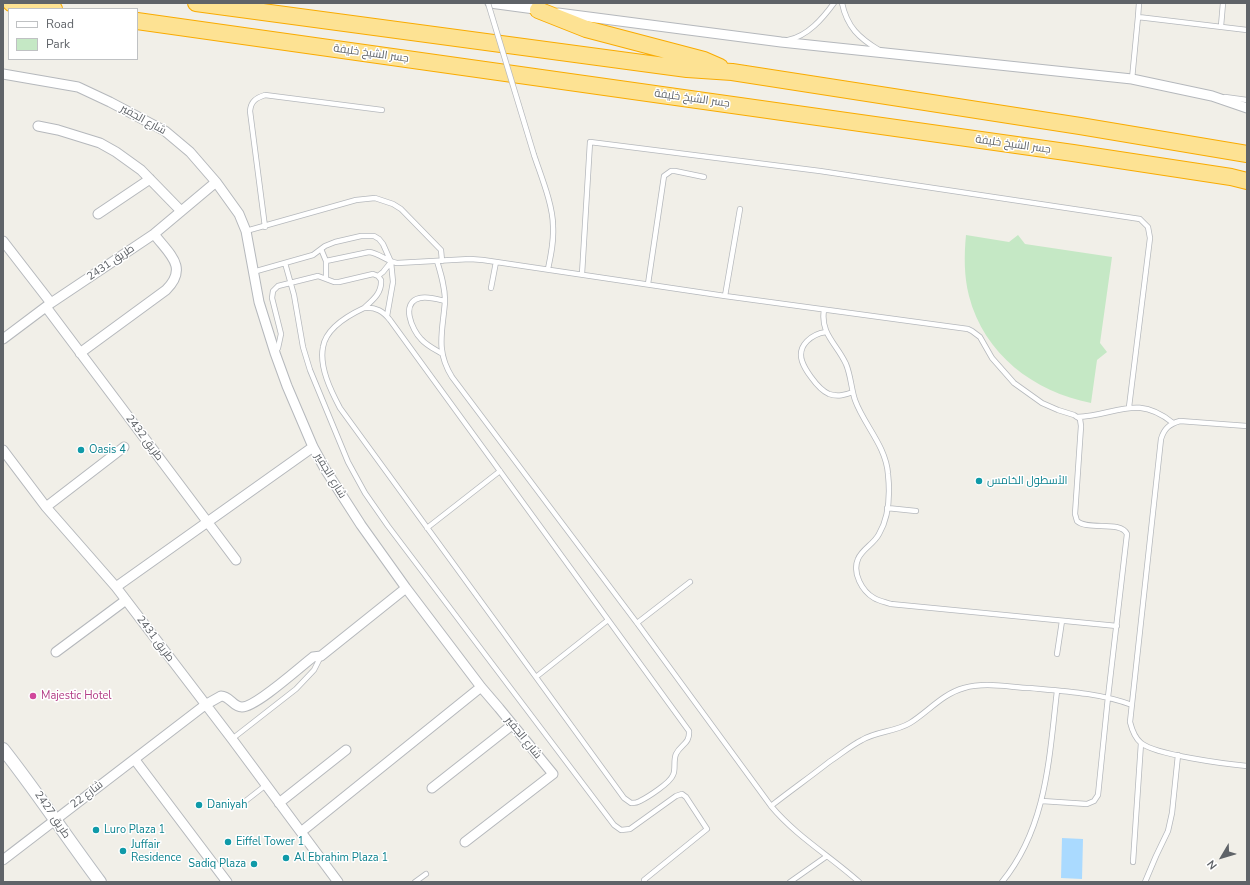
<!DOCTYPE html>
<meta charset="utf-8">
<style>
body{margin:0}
#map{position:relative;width:1250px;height:885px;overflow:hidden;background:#f1efe8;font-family:"Nunito Sans",sans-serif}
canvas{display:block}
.frame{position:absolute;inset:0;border:4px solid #5f6368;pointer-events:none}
.legend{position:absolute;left:8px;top:8px;width:130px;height:52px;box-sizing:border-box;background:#fff;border:1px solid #bfc1c3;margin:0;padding:5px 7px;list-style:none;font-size:12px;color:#5f6368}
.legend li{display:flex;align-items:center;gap:8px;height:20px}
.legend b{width:20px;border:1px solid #bfc1c3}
.north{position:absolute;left:1202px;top:837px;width:40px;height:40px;-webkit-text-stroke:3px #fff;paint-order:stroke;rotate:232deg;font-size:11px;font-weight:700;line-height:16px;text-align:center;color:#5f6368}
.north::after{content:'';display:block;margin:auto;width:14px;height:18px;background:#5f6368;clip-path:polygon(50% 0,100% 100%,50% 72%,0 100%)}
</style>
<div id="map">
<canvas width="1250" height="885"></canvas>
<div class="frame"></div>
<ul class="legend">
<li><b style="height:5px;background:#fff"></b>Road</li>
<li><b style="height:11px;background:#c5e8c5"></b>Park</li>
</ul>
<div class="north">N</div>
</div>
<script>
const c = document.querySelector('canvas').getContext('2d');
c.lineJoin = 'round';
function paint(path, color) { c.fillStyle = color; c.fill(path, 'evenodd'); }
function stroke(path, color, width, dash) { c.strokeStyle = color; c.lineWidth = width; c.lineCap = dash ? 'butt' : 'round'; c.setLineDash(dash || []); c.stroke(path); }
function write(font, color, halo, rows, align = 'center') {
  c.font = font + ' "Nunito Sans",Cairo,sans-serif'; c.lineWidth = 3; c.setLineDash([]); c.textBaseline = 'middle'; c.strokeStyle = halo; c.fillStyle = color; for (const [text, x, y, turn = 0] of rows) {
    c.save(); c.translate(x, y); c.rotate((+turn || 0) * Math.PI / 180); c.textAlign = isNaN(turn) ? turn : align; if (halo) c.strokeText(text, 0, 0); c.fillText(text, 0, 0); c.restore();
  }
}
paint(new Path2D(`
 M966 235 1009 242 1018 235 1025 244 1112 257 1100 343 1107 352 1097 360 1091 403C1034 392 984 354 969 296 964 276 964 256 966 235Z`), '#c5e8c5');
paint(new Path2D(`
 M1062 838 1083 839 1082 879 1061 878Z`), '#aadaff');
const lane = new Path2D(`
 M842 3C847 27 859 38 879 50
 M1139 3 1138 17 1247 30
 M1221 26 1223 3
 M788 40C808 36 823 18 834 3
 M1132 79 1138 17
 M1225 97 1247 100
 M534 155C541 176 553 205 553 226 554 241 551 255 548 269
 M265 227 250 111C251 101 256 98 265 95L382 110
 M246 231 356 200 375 198 393 204 401 209 441 250 442 261
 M321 249 326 261V278
 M326 261 369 252C379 253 386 261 397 263L470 259 483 260 725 296 968 329 972 331 980 337 992 358 1014 383 1042 403 1058 410 1074 415 1080 419 1081 426 1075 514 1077 521C1088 531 1121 520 1127 534L1108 697 1098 795 1094 801 1087 804 1042 801
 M437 261C441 274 445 287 445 301 443 330 435 350 452 377L637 623 771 806C796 836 830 856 859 882
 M285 263 294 295 303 347 310 370 348 462 365 493 388 526 614 825 621 830 630 829 676 796 682 794 686 797 707 829 644 880 645 882
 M253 272 313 255 325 246 335 242 361 236H374L379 239 383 244 391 262 393 282 387 316
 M582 274 590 142 820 171 1140 219 1148 227 1150 238 1129 407
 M378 276 383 272 391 262
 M648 284 664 176 671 171H675L704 177
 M491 288 496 262
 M725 296 740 209
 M364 308C376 307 383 311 390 320L689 731C690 744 681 744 676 754 673 761 676 769 673 775 670 783 648 797 640 801 637 803 634 803 631 803L624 798 340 408C331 391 319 367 323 347 326 328 349 315 364 308Z
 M824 310C820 334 837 344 846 364 851 376 851 388 855 400 864 425 886 446 888 474 890 493 889 517 879 534 874 544 862 549 858 559 852 573 862 591 874 598 879 601 885 602 891 604L1117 626
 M826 332C812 334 797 345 802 361 804 367 808 373 811 377 816 384 822 391 829 394 838 397 845 395 853 392
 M275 353 278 348 281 334 272 298 273 291 278 286 318 276 334 282H339L373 274 378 276 381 280C382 293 373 300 364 308
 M441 353C434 349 426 345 421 339 412 330 400 302 420 298 427 296 437 299 445 301
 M1077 417C1116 416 1136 393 1173 423
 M1247 426 1180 421C1169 424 1164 429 1161 439L1130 722C1132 730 1135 738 1141 743 1156 755 1226 764 1247 766
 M887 508 916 511
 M427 528 500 471
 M637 623 690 582
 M1057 654 1062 621
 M536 677 608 620
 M232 739 296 689 314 670 321 656
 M243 803 266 785
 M771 806C790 791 810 777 829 762 840 755 850 746 862 740 877 731 895 732 910 723 928 712 942 694 964 688 985 682 1008 687 1030 688 1064 691 1100 693 1132 705
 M1133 862 1141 743
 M415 882 426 874
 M790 882 827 856
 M1002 882C1047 827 1049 758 1057 691
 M1145 882 1156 856 1168 831 1172 813 1178 755`);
const street = new Path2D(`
 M490 3 542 10
 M558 13 781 42 1132 79 1212 96 1247 108
 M3 74 78 87 110 102 165 131 190 152 216 182 239 214 246 231 259 302 275 353 287 386 313 447 325 469 361 525 406 588 481 687 499 708 553 774 465 842
 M38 126 58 130 100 143 116 152 141 170 181 211
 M98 214 150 179
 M3 241 51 303
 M46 307 236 560
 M3 339 51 303 154 234 216 182
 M80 353 166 290C189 267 169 254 154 234
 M3 450 46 507 116 587 232 739 338 882
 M46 507 124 447
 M116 587 313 447
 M56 652 126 600
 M135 760 227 882
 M432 788 512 725
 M279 803 346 750
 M301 832 481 687
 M3 860 205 705 221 696C230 696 233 707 242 707 256 707 300 667 313 657L321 656 406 588`);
const secondary = new Path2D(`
 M3 749C37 792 67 838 100 882`);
const highway = new Path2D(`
 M11 3 54 9
 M196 3 687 69 732 72 1080 126 1247 154
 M538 10 586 29 704 60 720 67
 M137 21 1073 153 1231 177 1247 181`);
stroke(lane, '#b5b8bc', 6);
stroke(street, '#b5b8bc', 11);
stroke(secondary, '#b6babf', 14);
stroke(highway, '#f9ab00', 18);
stroke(lane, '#fff', 4.5);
stroke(street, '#fff', 9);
stroke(secondary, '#fff', 12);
stroke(highway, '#fde293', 16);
const laneBridge = new Path2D(`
 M488 3 534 155`);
stroke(laneBridge, '#b5b8bc', 6, []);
stroke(laneBridge, '#fff', 4.5);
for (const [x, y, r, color] of [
 [81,450,4,"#0f9aa8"],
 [979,481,4,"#0f9aa8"],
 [33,696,4,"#d1479c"],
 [199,805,4,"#0f9aa8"],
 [96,830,4,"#0f9aa8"],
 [228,842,4,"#0f9aa8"],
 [123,851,4,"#0f9aa8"],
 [286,858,4,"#0f9aa8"],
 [254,864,4,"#0f9aa8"]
]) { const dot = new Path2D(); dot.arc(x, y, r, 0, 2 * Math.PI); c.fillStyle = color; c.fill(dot); stroke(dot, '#fff', 1.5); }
write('11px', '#5f6368', '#fff', [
 ["جسر الشيخ خليفة",371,54,8],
 ["جسر الشيخ خليفة",692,99,8],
 ["شارع الجفير",143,120,29],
 ["جسر الشيخ خليفة",1013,145,8],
 ["طريق 2431",111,263,-34],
 ["طريق 2432",144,438,53],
 ["شارع الجفير",330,476,59],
 ["طريق 2431",155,639,53],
 ["شارع الجفير",523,738,51],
 ["شارع 22",87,795,-37],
 ["طريق 2427",52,815,56]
]);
write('11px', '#0d838f', '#fff', [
 ["Oasis 4",89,450],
 ["الأسطول الخامس",987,481],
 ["Daniyah",207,805],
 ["Luro Plaza 1",104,830],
 ["Eiffel Tower 1",236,842],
 ["Juffair",131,845],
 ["Residence",131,858],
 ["Al Ebrahim Plaza 1",294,858],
 ["Sadiq Plaza",246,864,"right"]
], 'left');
write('11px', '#b23c85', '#fff', [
 ["Majestic Hotel",41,696]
], 'left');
</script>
